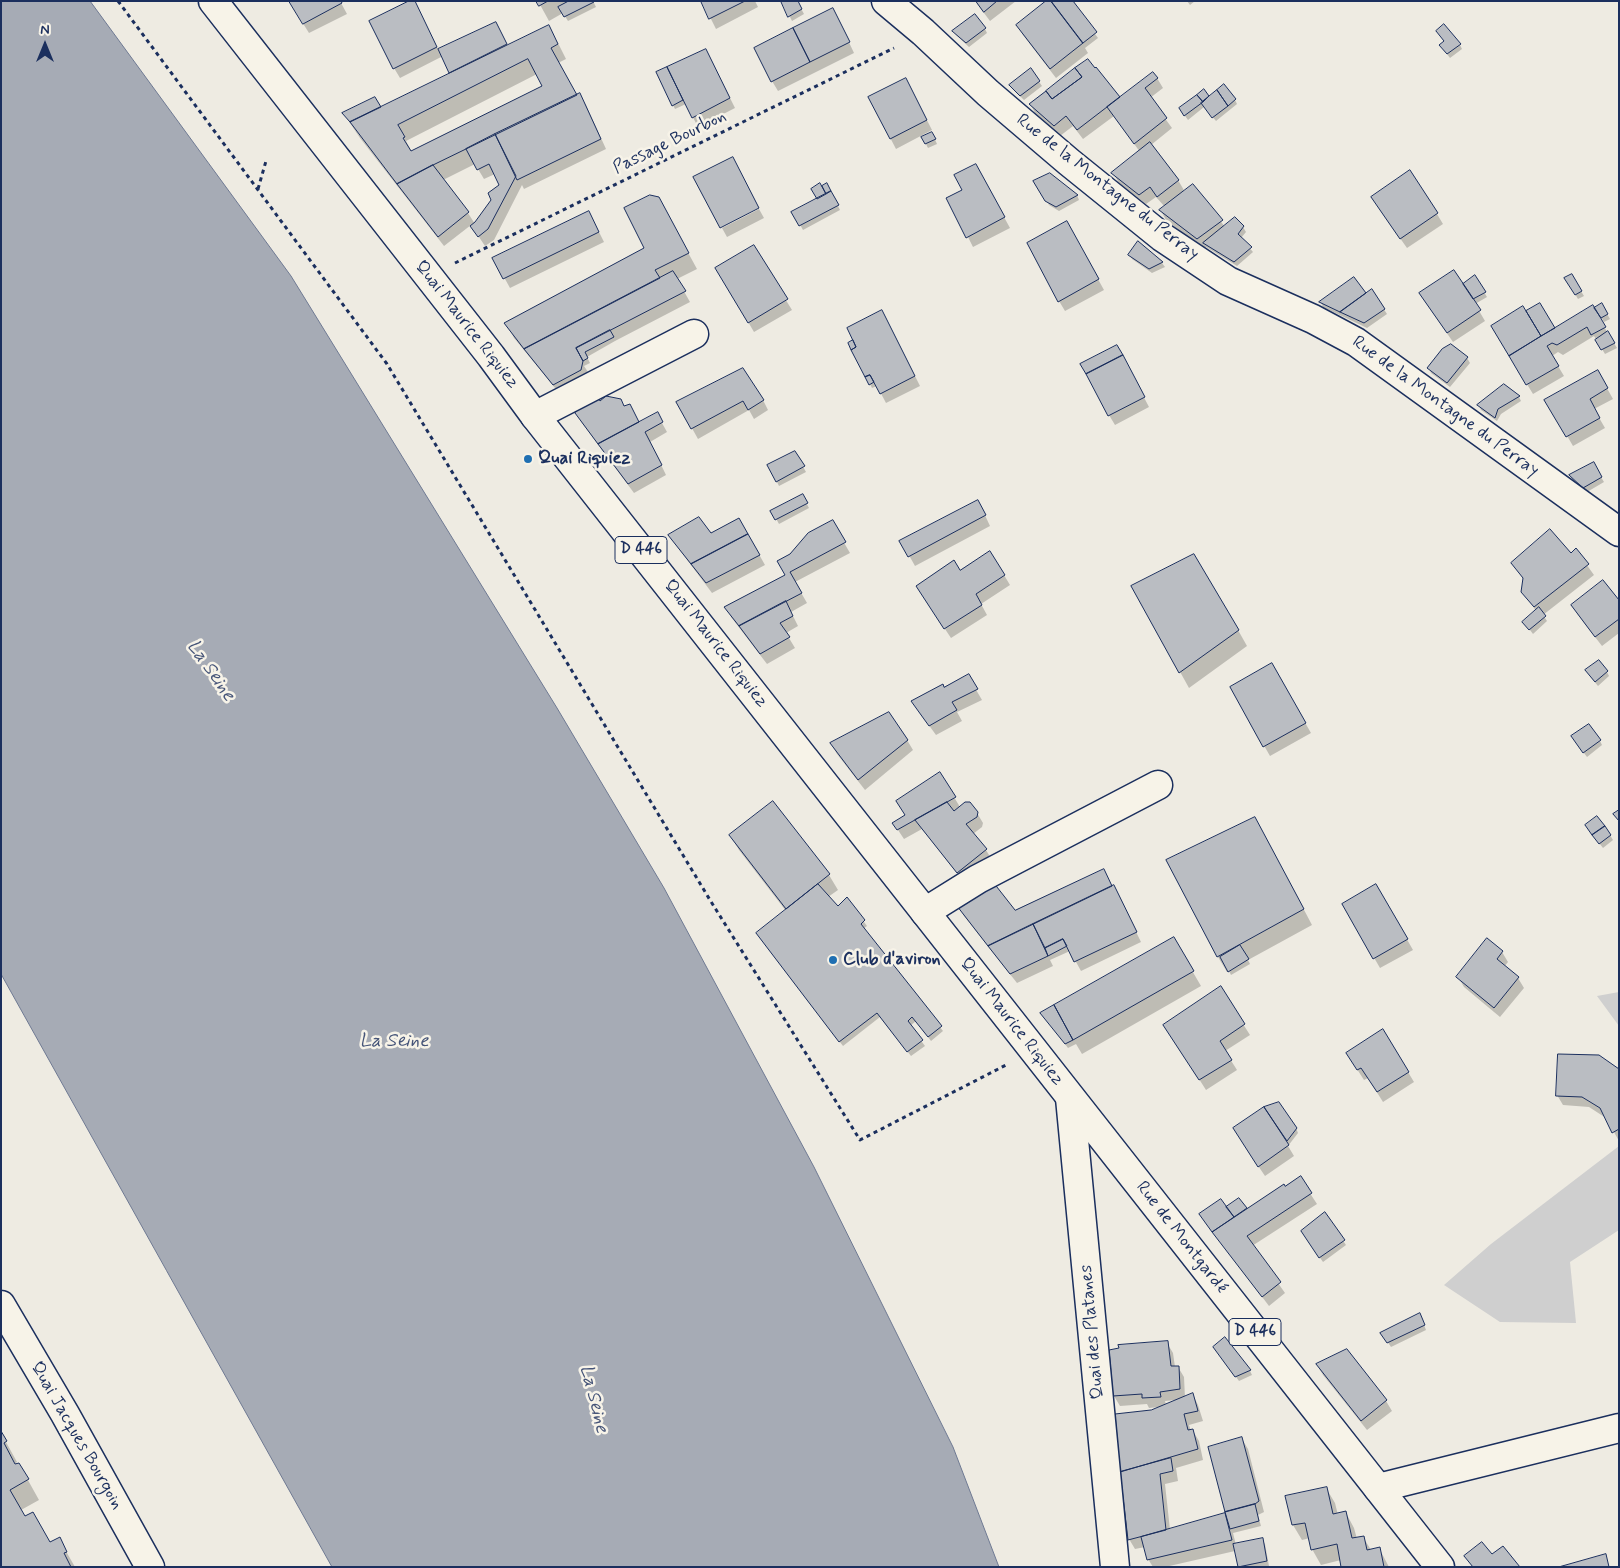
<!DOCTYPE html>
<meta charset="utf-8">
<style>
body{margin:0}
#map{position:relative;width:1620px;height:1568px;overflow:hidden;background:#eeebe2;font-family:Mynerve,sans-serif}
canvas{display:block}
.frame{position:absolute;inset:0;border:2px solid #1b2f5e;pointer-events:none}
.north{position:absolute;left:20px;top:20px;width:50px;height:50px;-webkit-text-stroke:4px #f7f3e8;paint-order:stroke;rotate:0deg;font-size:14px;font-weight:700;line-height:20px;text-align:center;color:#1b2f5e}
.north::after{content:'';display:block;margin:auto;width:18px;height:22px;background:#1b2f5e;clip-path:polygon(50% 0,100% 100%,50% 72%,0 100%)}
</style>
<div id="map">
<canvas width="1620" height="1568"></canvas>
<div class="frame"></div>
<div class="north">N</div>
</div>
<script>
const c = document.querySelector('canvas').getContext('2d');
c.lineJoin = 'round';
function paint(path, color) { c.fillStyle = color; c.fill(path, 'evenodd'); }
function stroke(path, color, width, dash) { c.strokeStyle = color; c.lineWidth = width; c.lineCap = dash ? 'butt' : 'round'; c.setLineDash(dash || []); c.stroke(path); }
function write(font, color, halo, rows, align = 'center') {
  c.font = font + ' Mynerve,sans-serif'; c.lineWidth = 5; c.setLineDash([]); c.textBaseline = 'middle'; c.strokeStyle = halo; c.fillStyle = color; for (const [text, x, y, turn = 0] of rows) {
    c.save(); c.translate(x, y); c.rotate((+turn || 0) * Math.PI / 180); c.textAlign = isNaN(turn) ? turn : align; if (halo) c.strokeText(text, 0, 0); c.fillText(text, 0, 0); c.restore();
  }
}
paint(new Path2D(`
 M1619 992V1026L1597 996Z
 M1619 1146V1230L1570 1262 1576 1323 1500 1322 1444 1285 1491 1244Z`), '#cfcfcf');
const water = new Path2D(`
 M1 1H90L291 276 557 708 664 888 814 1167 953 1447 999 1567H332L1 974Z`);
paint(water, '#a6abb5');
stroke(water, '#6e7992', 1);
paint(new Path2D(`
 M289 1H340L347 14 309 33Z
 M538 1H593L596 7 568 21 563 13 549 21Z
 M702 1H755L758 7 716 29Z
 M782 1H797L804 14 792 21Z
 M975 1H1016L990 21Z
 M1071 1 1098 38 1085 48 1088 53 1056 78 1023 35 1017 25Z
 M1187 1H1195L1190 5Z
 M419 11 439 51 496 24 508 46 557 41 566 59 558 63 577 97 580 95 586 105 606 149 524 189 522 185 494 240 485 246 471 225 444 246 360 138 346 117 381 109 451 74 443 56 400 78 394 68ZM537 74 543 87 412 152 406 141ZM475 164 484 179 495 174 501 186 475 224 468 213 443 180Z
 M838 19 854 53 778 91 772 81Z
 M985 29 987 33 969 47 956 35 954 31Z
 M1445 41 1460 45 1462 49 1450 58 1444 50Z
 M706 50 735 108 698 127 686 104 675 109 657 73Z
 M1096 69 1119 99 1157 78 1163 88 1150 98 1172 128 1151 145 1178 180 1185 192 1193 185 1225 227H1243L1246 232 1241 238 1253 252 1237 266 1206 247 1204 249 1166 220 1161 211 1165 207 1156 197 1146 204 1119 183 1113 173 1140 152 1114 116 1083 139 1073 126 1060 136 1036 115 1031 105Z
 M1031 70 1042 86 1024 100 1010 86Z
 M911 89 932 130 896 149 869 97Z
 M1203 91 1209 98 1235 100 1237 104 1216 121 1204 107 1188 120 1180 109Z
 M932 133 937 144 928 148 923 138Z
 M976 166 1010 228 973 247 968 237 964 190Z
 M1035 182 1077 195 1079 200 1059 211 1049 205Z
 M827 185 840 210 803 230 793 212 819 199 822 187Z
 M1378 207 1437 214 1443 224 1407 248Z
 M759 209 764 218 727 237 722 228Z
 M667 214 697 269 677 279 690 302 615 341 587 357 590 363 584 366 588 372 586 381 560 394 514 338 506 323 645 249Z
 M594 222 604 242 510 288 494 259Z
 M1067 223 1104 290 1065 311 1059 301Z
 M1138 243 1162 263 1165 267 1152 273 1132 259 1130 255Z
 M753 247 792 310 754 332 717 269Z
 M1571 275 1584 296 1578 299 1566 279Z
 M1475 277 1487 297 1475 304 1485 321 1453 342 1420 294 1462 285Z
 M1354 279 1366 295 1372 291 1387 314 1367 328 1323 307 1321 302Z
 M1540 305 1554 329 1592 307 1617 348 1605 354 1594 336 1563 355 1558 352 1552 356 1564 376 1533 394 1492 327 1526 313Z
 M1602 305 1610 319 1604 322 1596 308Z
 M888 322 920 386 886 403 877 386 872 388 870 384Z
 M1467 358 1470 363 1450 387 1431 373 1429 368Z
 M1128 367 1149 407 1115 425 1109 415Z
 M1598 372 1613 399 1594 409 1605 428 1573 446 1546 400Z
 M1504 386 1519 397 1521 401 1501 414 1497 421 1481 410 1479 406Z
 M763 400 768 410 754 419 749 410 698 439 678 403Z
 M600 403 624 408 629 406 639 423 657 414 667 432 650 442 666 475 634 493 582 423 577 413Z
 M795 452 806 472 779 486 769 466Z
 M1593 464 1604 482 1587 492 1573 479 1570 475Z
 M802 495 809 508 779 524 772 511Z
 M983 511 990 526 915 566 901 541Z
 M739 519 765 565 712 593 676 545 670 535H710Z
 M832 522 850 553 795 582 807 603 791 612 798 626 786 633 795 648 767 664 731 617 726 607 787 576 791 555Z
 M1576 550 1594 575 1543 615 1547 621 1533 634 1527 626 1536 611 1523 591 1524 580 1513 563 1571 555Z
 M960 572 1004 575 1010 585 981 604 987 615 951 638 923 596Z
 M1133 587 1238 630 1247 646 1189 688Z
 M1619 602V633L1602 646 1578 615 1572 605Z
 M1272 665 1311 733 1270 756 1231 688Z
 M1607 672 1609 676 1598 686 1589 675Z
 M968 676 982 700 957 712 962 721 936 735 912 702Z
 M907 740 913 750 865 790 837 754 831 744Z
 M1575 741H1600L1602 745 1587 757Z
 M940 774 960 807 977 813 983 823 982 827 973 834 986 850 992 860 964 882 922 829 904 839 894 824 907 816Z
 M1589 830 1610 835 1613 840 1603 848Z
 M1264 834 1312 925 1248 960 1250 964 1231 975 1229 971 1227 972 1218 957 1167 860Z
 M730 835 829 875 838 890 828 897 838 908 847 899 867 926 863 929 943 1031 931 1041 916 1021 910 1026 925 1046 911 1056 880 1017 843 1046 760 938 786 911 739 850Z
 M1376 885 1413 950 1380 968 1343 904Z
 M1113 887 1119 897 1141 942 1081 971 1070 951 1050 960 1053 966 1017 983 964 916 958 906 1015 912Z
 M1173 938 1201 986 1082 1054 1076 1044 1068 1048 1045 1017Z
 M1502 952 1508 962 1504 967 1518 978 1524 988 1500 1017 1464 987 1458 977Z
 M1220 988 1250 1035 1225 1051 1237 1070 1206 1090 1171 1035Z
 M1353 1063 1408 1072 1414 1082 1383 1102 1368 1078 1364 1080Z
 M1619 1070V1141L1606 1118 1589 1107 1563 1105 1557 1095Z
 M1268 1112 1296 1128 1298 1133 1288 1146 1294 1156 1265 1176 1240 1139Z
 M1300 1178 1317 1204 1252 1246 1285 1293 1269 1306 1203 1219 1226 1209 1239 1199 1247 1210Z
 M1325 1214 1346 1245 1323 1262 1305 1236Z
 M1422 1320 1426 1330 1391 1347 1385 1338Z
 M1225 1339 1250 1371 1252 1375 1239 1381 1218 1352Z
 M1167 1343 1173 1353 1175 1367H1178L1184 1377 1185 1398 1193 1395 1198 1405 1203 1421 1189 1425 1191 1431H1193L1199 1441 1203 1460 1176 1468 1178 1481 1165 1484 1170 1530 1227 1514 1242 1439 1248 1449 1264 1512 1258 1515 1261 1526 1233 1533 1236 1545 1262 1539 1265 1544 1269 1566 1239 1567 1235 1551 1165 1567H1153L1148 1559 1145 1547 1135 1549 1129 1539 1116 1415 1151 1411 1159 1407 1149 1408 1147 1404 1120 1406 1114 1396 1110 1351ZM1176 1400 1166 1405 1165 1401Z
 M1347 1351 1386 1401 1392 1411 1367 1430 1323 1375 1317 1365Z
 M1 1433 17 1462 11 1467 19 1464 39 1500 21 1510 24 1517 50 1543 59 1539 75 1567H1Z
 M1326 1488 1335 1503 1338 1515 1346 1513 1354 1528 1357 1539 1363 1537 1371 1550 1379 1548 1389 1567H1343L1341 1560 1321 1565 1312 1549 1310 1538 1302 1540 1293 1525 1287 1497Z`), '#0003');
const building = new Path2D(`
 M289 1H341L342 3 303 24Z
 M409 1H415L437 47 393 69 369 21Z
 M536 1H548L539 6Z
 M569 1H594V2L564 17 558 7Z
 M701 1H745L709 19Z
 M781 1H798L802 9 788 17Z
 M976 1H997L984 12Z
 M1046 1H1051L1083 43 1050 69 1016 25Z
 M1051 1H1073L1097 32 1083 43Z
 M833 8 850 42 810 62 793 28Z
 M975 14 986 28 966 43 952 31Z
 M496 22 507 44 449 73 438 49Z
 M1444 24 1461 44 1447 54 1439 45 1444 41 1436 31Z
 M549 25 558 44 551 48 577 95 433 165 397 184 350 122ZM528 59 542 86 411 151 403 138 405 137 398 125Z
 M793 28 810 62 771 82 754 48Z
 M706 49 730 98 692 118 667 67Z
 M1088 59 1095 68 1096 67 1120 97 1077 130 1066 116 1054 126 1029 104 1046 91 1052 99 1082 77 1075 68Z
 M667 67 683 100 672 106 656 72Z
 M1031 68 1040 81 1020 96 1009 85Z
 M1075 68 1082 77 1052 99 1046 91Z
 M1153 72 1158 78 1145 88 1167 118 1134 144 1107 107Z
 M906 78 927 120 890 139 868 97Z
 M1224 84 1236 99 1228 106 1217 90Z
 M1204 89 1209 96 1203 102 1197 95Z
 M1217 90 1228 106 1212 118 1201 103Z
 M580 93 601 139 517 180 495 134Z
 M1197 95 1203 102 1184 116 1179 108Z
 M375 97 381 107 350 122 342 113Z
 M932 132 936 139 925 144 921 137Z
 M495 134 516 176 488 229 478 237 470 226 475 222 491 200 488 193 499 185 489 164 477 170 466 149Z
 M1150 142 1179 180 1157 197 1150 187 1139 195 1111 173Z
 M733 157 759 208 720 228 693 177Z
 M976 164 1005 217 966 238 946 198 962 190 954 175Z
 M433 165 469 212 438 237 397 184Z
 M1410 170 1438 213 1400 239 1371 197Z
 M1050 173 1078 195 1056 207 1045 201 1033 181Z
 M820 183 826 194 817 199 811 189Z
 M827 183 831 191 826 194 822 186Z
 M1193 184 1223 220 1197 239 1159 210Z
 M831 191 839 205 799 226 791 212Z
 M650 195 659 197 689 253 655 270 660 278 524 349 504 323 644 248 624 208Z
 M589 211 599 232 503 279 492 258Z
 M1235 217 1244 226 1238 234 1252 247 1234 262 1203 243Z
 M1067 221 1099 279 1058 302 1027 243Z
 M1138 241 1163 262 1149 269 1128 255Z
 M754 245 788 299 748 323 715 268Z
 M1454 270 1481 310 1447 333 1419 293Z
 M673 271 686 291 576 348 583 361 581 370 553 385 524 349Z
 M1572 274 1582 291 1575 295 1564 278Z
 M1475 275 1486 292 1473 299 1463 284Z
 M1354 277 1366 293 1340 312 1319 302Z
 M1372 289 1385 309 1364 323 1340 312Z
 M1540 303 1555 328 1541 336 1526 311Z
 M1602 303 1608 314 1601 318 1594 308Z
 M1593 305 1606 327 1591 335 1587 327 1557 345 1552 343 1547 346 1559 366 1526 385 1509 356Z
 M1523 306 1541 336 1509 356 1491 326Z
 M882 310 915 376 880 394 870 375 865 377 851 350 856 347 847 328Z
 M610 330 614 337 585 352 588 358 583 361 576 348Z
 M1608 331 1615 343 1601 350 1595 340Z
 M853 340 856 347 851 350 848 343Z
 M1451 344 1468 357 1447 383 1427 368 1442 349Z
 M1117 345 1123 355 1086 374 1080 364Z
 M1123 355 1145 397 1108 416 1086 374Z
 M743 368 764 400 748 410 743 401 691 429 676 402Z
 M1598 370 1608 388 1590 399 1600 418 1566 437 1544 400Z
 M870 375 874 382 869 385 865 377Z
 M1504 384 1520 396 1498 409 1495 418 1477 405Z
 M597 395 600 401 606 396 621 399 624 406 630 404 639 422 598 444 575 413Z
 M658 412 663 422 645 432 662 465 628 484 598 444Z
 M795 451 805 466 776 482 767 465Z
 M1594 462 1602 477 1583 488 1569 475Z
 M803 494 808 503 775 520 770 511Z
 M978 500 986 515 908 557 899 541Z
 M699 517 711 533 739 518 748 534 691 564 668 535Z
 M833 520 846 542 790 572 802 593 739 626 724 607 785 575 777 561 790 554 808 533Z
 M1550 529 1571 553 1576 548 1589 564 1534 607 1521 592 1523 578 1511 563Z
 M748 534 760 555 706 583 691 564Z
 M990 551 1005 575 976 594 982 605 944 629 916 586 954 560 960 570Z
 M1194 554 1239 630 1179 673 1131 586Z
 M1603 580 1619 600V619L1595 637 1571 605Z
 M786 601 793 616 780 623 790 637 760 654 739 626Z
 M1539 607 1546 616 1529 630 1522 622Z
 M1599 660 1608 671 1595 682 1585 670Z
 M1272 663 1306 723 1263 747 1230 687Z
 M969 674 978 689 952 702 957 710 929 726 911 701 943 684 944 687Z
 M889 712 908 740 858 780 830 743Z
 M1589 724 1601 740 1583 753 1571 736Z
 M940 772 956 797 897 830 892 823 905 815 896 801Z
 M773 801 830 874 786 909 729 835Z
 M947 802 954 811 965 802H970L978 812 977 817 966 824 987 849 957 873 915 820Z
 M1619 810V821L1613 814Z
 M1597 816 1605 826 1592 835 1585 825Z
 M1255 817 1304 909 1217 957 1166 860Z
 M1605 826 1611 835 1599 844 1592 835Z
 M1104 869 1112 886 988 946 957 906 993 882 1015 910Z
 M818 884 838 906 847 897 865 920 861 924 942 1026 928 1037 912 1017 908 1021 923 1040 907 1052 877 1013 839 1042 756 933Z
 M1376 884 1408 939 1373 959 1342 904Z
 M1114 885 1137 932 1074 962 1063 939 1045 948 1033 924Z
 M1033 924 1048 956 1010 974 988 946Z
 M1174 937 1194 971 1073 1040 1054 1005Z
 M1487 938 1503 951 1497 959 1519 977 1494 1008 1456 977Z
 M1063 939 1067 946 1048 956 1045 948Z
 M1240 945 1249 959 1228 972 1220 957Z
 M1221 986 1245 1024 1220 1041 1232 1060 1199 1080 1163 1025Z
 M1054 1005 1073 1040 1065 1044 1040 1013Z
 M1383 1029 1409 1072 1377 1092 1361 1068 1357 1070 1346 1053Z
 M1558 1054 1599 1055 1619 1069V1129L1612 1133 1600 1108 1582 1097 1556 1096Z
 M1279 1102 1297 1128 1287 1141 1264 1107Z
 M1264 1107 1289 1145 1258 1167 1233 1128Z
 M1301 1176 1312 1193 1247 1236 1281 1282 1262 1297 1212 1232 1284 1184 1285 1186Z
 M1239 1198 1247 1208 1234 1217 1226 1207Z
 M1221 1199 1234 1217 1212 1232 1199 1214Z
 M1325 1212 1345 1240 1319 1258 1301 1231Z
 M1420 1313 1425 1325 1387 1343 1380 1333Z
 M1225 1337 1251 1370 1235 1377 1213 1347Z
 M1168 1341 1171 1366H1179L1180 1389 1160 1392 1161 1397 1142 1398V1394L1113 1396 1109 1350 1119 1348 1118 1345Z
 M1347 1349 1387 1400 1361 1421 1316 1364Z
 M1193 1393 1198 1411 1184 1414 1188 1430 1193 1429 1198 1449 1120 1472 1115 1414 1151 1410Z
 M1 1431 7 1441 4 1443 15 1464 19 1463 29 1479 10 1490 25 1516 33 1512 50 1542 60 1537 67 1552 64 1553 71 1567H1Z
 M1242 1437 1259 1501 1255 1504 1225 1512 1208 1447Z
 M1171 1458 1173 1471 1160 1474 1166 1530 1128 1540 1120 1472Z
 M1327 1487 1333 1514 1346 1511 1352 1538 1364 1536 1367 1550 1380 1547 1384 1567H1341L1337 1544 1311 1550 1305 1523 1292 1525 1285 1496Z
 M1255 1504 1259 1521 1230 1529 1225 1512Z
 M1225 1513 1232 1540 1147 1560 1141 1537Z
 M1263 1538 1267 1561 1238 1567 1233 1544Z
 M1482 1542 1492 1554 1503 1546 1520 1567H1473L1464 1556Z
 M1606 1554 1609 1567H1559Z`);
paint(building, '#babdc2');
stroke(building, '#1b2f5e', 1);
const minor = new Path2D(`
 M886 1 923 32 988 93 1069 162 1162 237 1228 281 1313 319 1356 342 1619 532
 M535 416 694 334
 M925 912 978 879 1158 785
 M1070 1098 1115 1567
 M1378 1488 1619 1428`);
const major = new Path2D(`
 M213 1 491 356 535 416 1440 1567
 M1 1305 65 1414 150 1567`);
stroke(minor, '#1b2f5e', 31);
stroke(major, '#1b2f5e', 31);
stroke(new Path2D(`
 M118 1 387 364 710 900 860 1140 1008 1064
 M258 189 266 161
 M455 263 894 48`), '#1b2f5e', 3, [4, 4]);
stroke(minor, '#f7f3e8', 28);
stroke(major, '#f7f3e8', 28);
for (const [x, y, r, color] of [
 [528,459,5,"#1f6fb2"],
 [833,960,5,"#1f6fb2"]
]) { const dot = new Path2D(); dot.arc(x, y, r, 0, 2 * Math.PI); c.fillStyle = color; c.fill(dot); stroke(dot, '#f7f3e8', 2); }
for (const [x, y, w] of [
 [641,550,52],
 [1255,1332,52]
]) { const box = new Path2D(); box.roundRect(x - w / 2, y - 13.5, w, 27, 4); c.fillStyle = '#f7f3e8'; c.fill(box); stroke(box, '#1b2f5e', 1); }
write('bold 16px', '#1b2f5e', null, [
 ["D 446",641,550],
 ["D 446",1255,1332]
]);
write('18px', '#1b2f5e', '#f7f3e8', [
 ["Passage Bourbon",670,143,-26],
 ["Rue de la Montagne du Perray",1107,188,38],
 ["Quai Maurice Riquiez",466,325,52],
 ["Rue de la Montagne du Perray",1445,407,36],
 ["Quai Maurice Riquiez",715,644,52],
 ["Quai Maurice Riquiez",1011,1022,52],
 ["Rue de Montgardé",1181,1238,52],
 ["Quai des Platanes",1093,1332,-95],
 ["Quai Jacques Bourgoin",76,1436,60]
]);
write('bold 18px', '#1b2f5e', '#f7f3e8', [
 ["Quai Riquiez",538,459],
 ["Club d'aviron",843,960]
], 'left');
write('italic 19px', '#455478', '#f7f3e8', [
 ["La Seine",210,671,55],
 ["La Seine",394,1042],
 ["La Seine",593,1399,76]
]);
</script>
